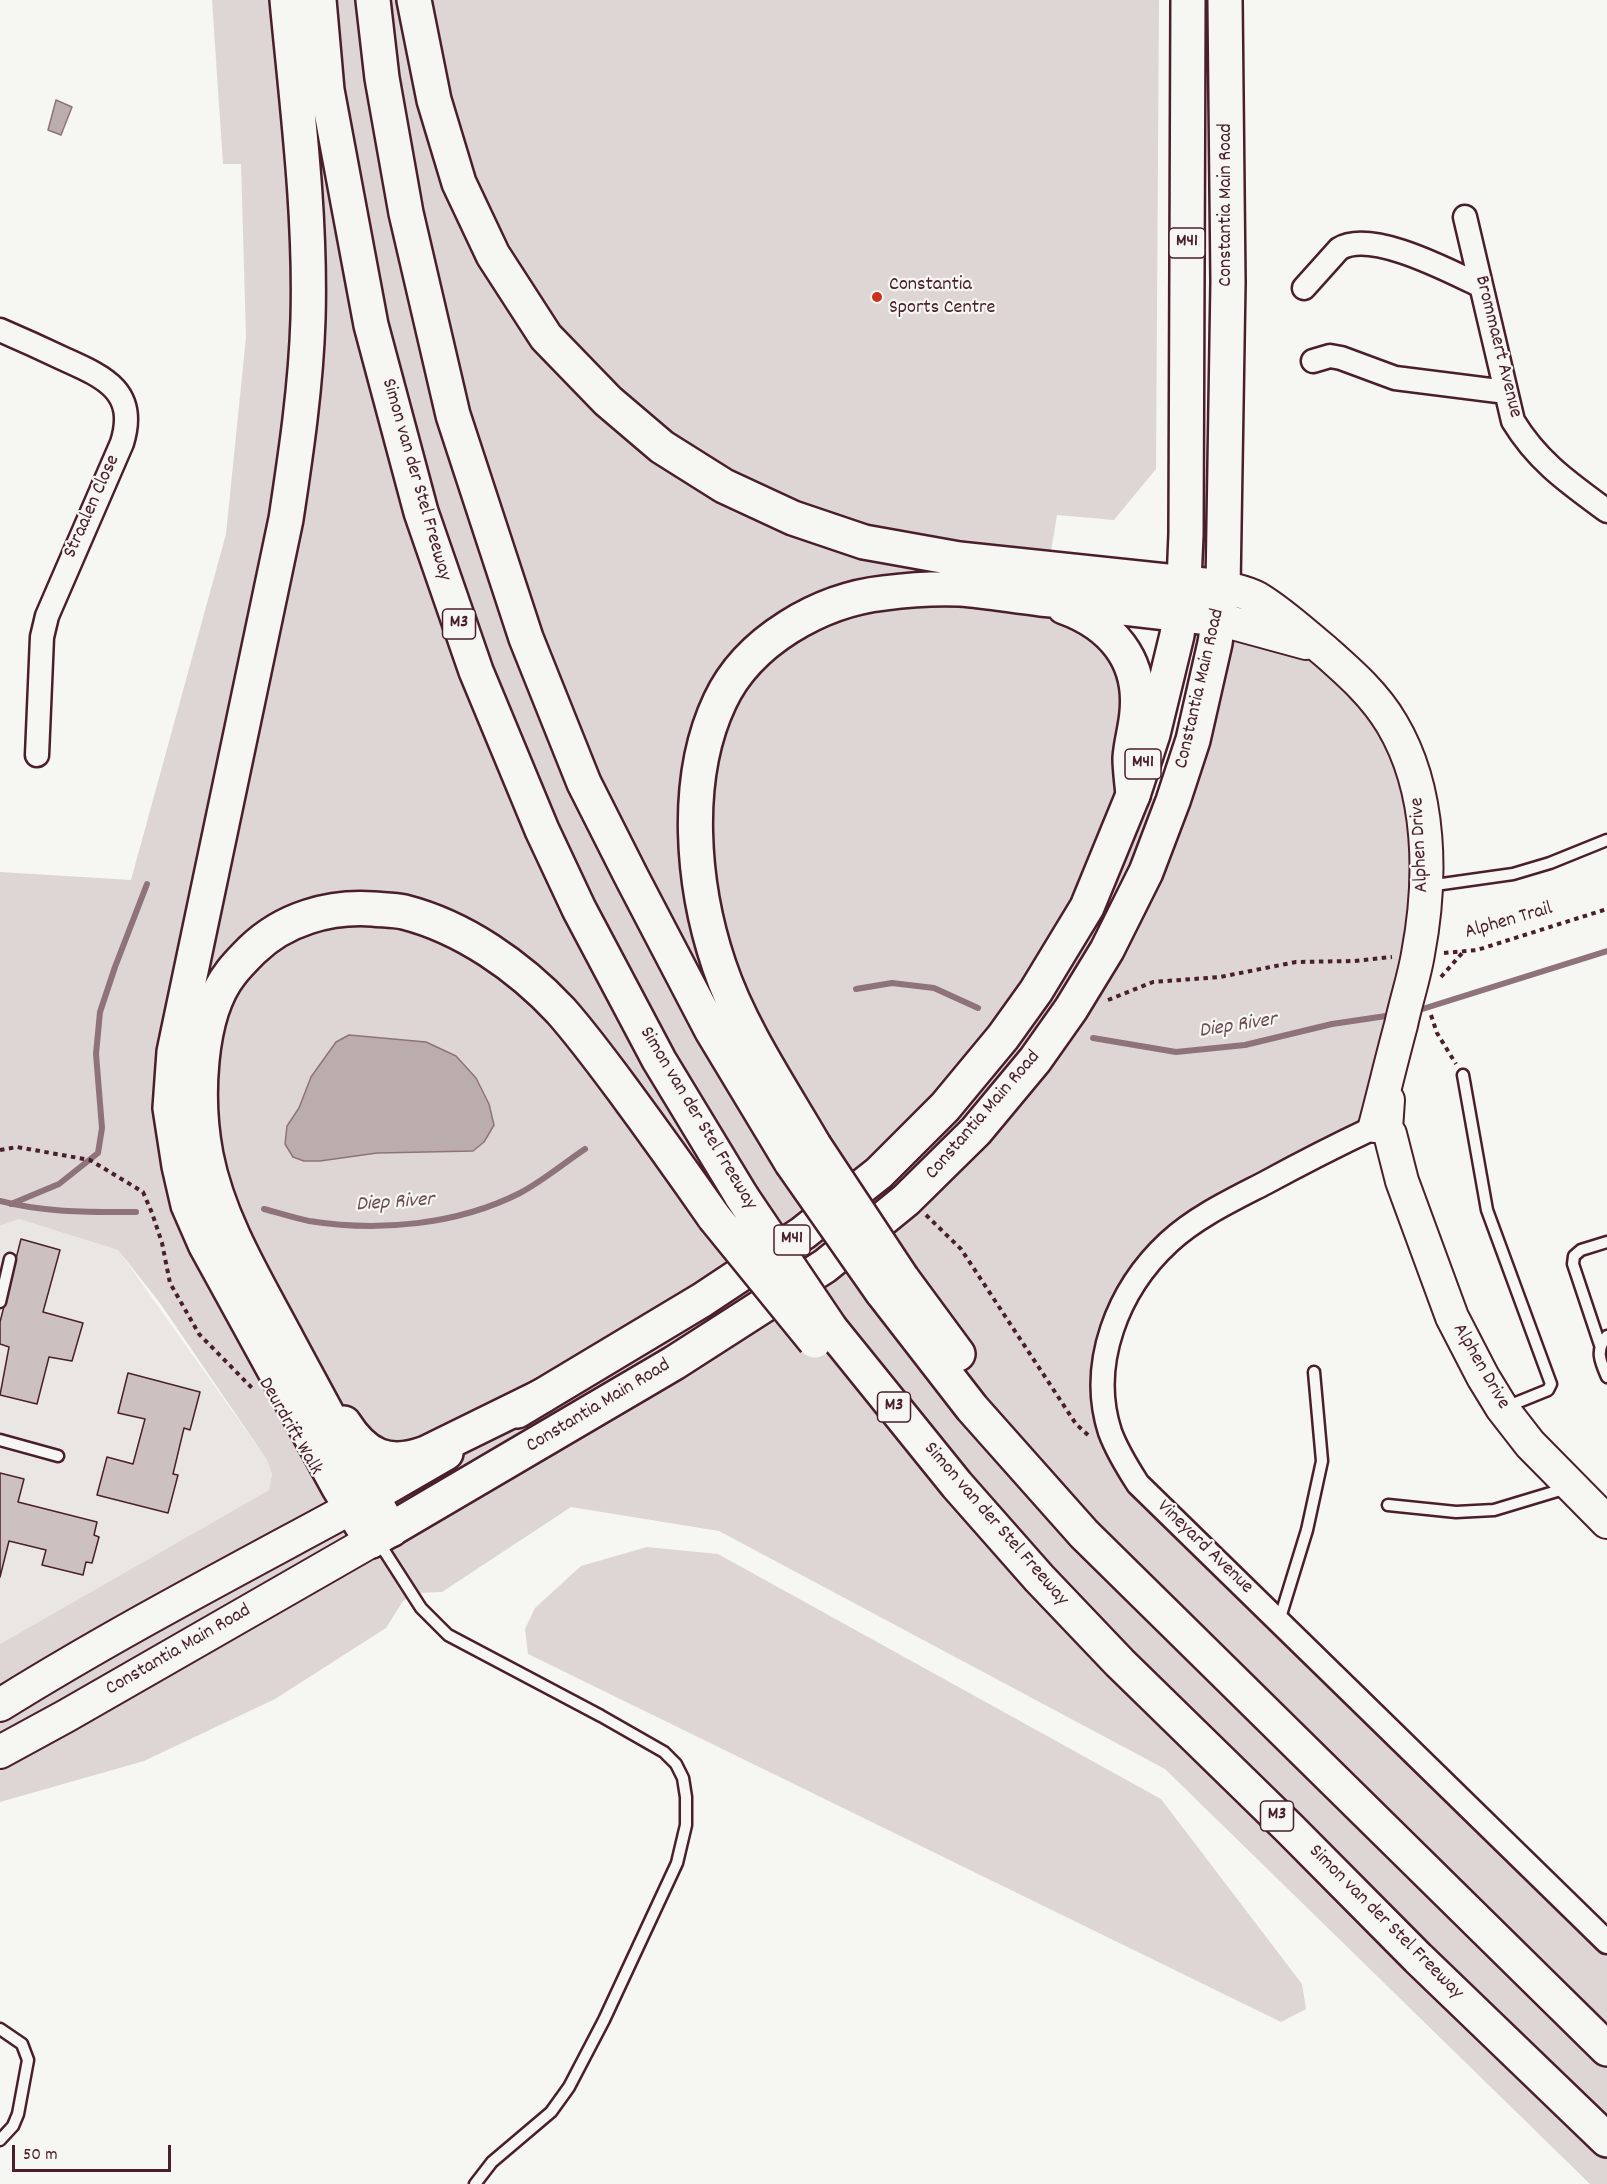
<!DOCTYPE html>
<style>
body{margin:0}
#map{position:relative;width:1607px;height:2184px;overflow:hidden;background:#f6f6f2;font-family:Dekko,sans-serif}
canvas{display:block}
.scale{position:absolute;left:12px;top:2145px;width:159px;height:27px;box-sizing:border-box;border:3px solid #4a1f2b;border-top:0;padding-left:8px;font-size:18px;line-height:21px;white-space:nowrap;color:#4a1f2b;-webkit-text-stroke:4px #f6f6f2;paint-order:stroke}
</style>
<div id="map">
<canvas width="1607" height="2184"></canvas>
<div class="scale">50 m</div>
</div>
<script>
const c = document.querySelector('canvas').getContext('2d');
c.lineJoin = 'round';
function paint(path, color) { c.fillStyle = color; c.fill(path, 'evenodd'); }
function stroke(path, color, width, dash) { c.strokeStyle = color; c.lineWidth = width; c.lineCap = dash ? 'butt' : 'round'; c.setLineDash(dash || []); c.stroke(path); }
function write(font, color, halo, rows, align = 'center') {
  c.font = font + ' Dekko,sans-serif'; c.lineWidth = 4.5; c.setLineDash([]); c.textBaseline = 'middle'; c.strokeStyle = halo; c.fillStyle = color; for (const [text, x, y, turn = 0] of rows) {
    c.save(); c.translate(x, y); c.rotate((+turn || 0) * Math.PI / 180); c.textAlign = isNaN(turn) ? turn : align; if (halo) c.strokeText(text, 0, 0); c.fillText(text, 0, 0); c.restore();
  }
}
paint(new Path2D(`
 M19 1219 118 1250 267 1460 272 1474 269 1490 0 1644V1226Z`), '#e9e6e3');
paint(new Path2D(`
 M212 0H1159L1156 469 1114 520 1057 515 1043 599 1116 640 1134 795 1173 801 1215 643 1252 627 1362 684 1425 837 1375 1126 1153 1258 1103 1370 1123 1460 1607 1942V2184H1590L1165 1769 719 1531 571 1507 442 1592 418 1593 403 1601 386 1628 275 1699 144 1761 0 1802V1644L269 1490 272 1474 267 1460 160 1303 118 1250 19 1219 0 1226V872L131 880 226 534 246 337 241 164H223Z
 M647 1547 718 1554 1161 1799 1302 1984 1306 2009 1281 2022 528 1654 525 1629 535 1608 581 1566Z`), '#ddd6d5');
const water = new Path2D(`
 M56 100 72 107 61 135 48 130Z
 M349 1035 426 1042 456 1056 476 1078 489 1104 494 1125 484 1142 473 1151 377 1153 320 1161H304L293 1157 285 1144 287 1126 299 1108 311 1077 336 1042Z`);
paint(water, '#bbadae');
stroke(water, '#8e747a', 1.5);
stroke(new Path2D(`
 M856 989 892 983 934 988 978 1008
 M1416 1011 1607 951
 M1093 1038 1176 1052 1245 1045 1332 1024 1386 1016
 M0 1201C45 1213 91 1212 136 1212
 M11 1204 59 1184 98 1153 102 1128 96 1054 100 1012 115 967 147 884
 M264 1209C279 1213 294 1218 309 1221 379 1232 457 1225 520 1193 543 1181 564 1163 585 1149`), '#8e747a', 6);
const building = new Path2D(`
 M21 1239 60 1250 43 1312 83 1323 72 1361 49 1357 37 1404 0 1395 9 1347 0 1344V1322Z
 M128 1373 200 1392 190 1430 184 1428 173 1474 178 1475 168 1513 97 1495 107 1457 133 1464 145 1419 118 1413Z
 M0 1473 24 1479 18 1502 97 1522 94 1535 99 1537 92 1563 86 1562 83 1575 42 1565 46 1550 9 1541 0 1577Z`);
paint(building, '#ccc1c0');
stroke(building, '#4a1f2b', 1.5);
const lane = new Path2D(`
 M1428 886 1513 874 1550 863 1607 840
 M1463 1075 1487 1210 1551 1384 1548 1390 1506 1407
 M0 1302 10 1259
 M1607 1336C1595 1350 1600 1361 1607 1377
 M1600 1345 1573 1264 1574 1256 1581 1250 1607 1242
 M0 1440 58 1456
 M1388 1505 1456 1512 1494 1510 1567 1488
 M378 1541 421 1608 448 1635 601 1716 664 1752 676 1764 683 1778 686 1797V1825L677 1863 604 2020 569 2087 551 2112 492 2162 475 2184
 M1279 1621 1307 1530 1322 1461 1314 1372
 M0 2029 22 2044 28 2060 18 2114 13 2126 0 2140`);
const street = new Path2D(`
 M1465 217 1513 421C1538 462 1569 483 1607 511
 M1304 288 1339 249C1371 229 1449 271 1481 286
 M0 330C21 339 43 349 64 359 104 377 138 391 122 443L47 616 42 637 37 755
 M1313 361 1330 356 1341 358 1395 378 1506 392
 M1371 1129C1335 1146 1300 1164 1265 1183 1232 1200 1196 1217 1169 1242 1118 1289 1088 1364 1110 1432 1117 1451 1127 1467 1138 1484L1607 1942`);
const secondary = new Path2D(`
 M1223 587C1233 590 1247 592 1257 598 1282 613 1303 633 1325 651 1350 673 1375 695 1392 724 1432 791 1432 880 1418 954 1414 978 1406 1001 1401 1025 1392 1058 1384 1092 1375 1126
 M1218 619 1306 643
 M1388 1100 1386 1129 1390 1134 1402 1181 1452 1317 1483 1377 1502 1408 1530 1444 1607 1522
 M0 1705C114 1634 233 1572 351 1508
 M0 1752 66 1716 371 1541`);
const primary = new Path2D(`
 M517 1411 702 1300 803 1233 879 1173 945 1107 1003 1037 1036 991 1087 907 1133 795 1153 734 1177 635 1184 582 1186 534 1188 0
 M351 1508 446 1453
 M371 1541 674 1363 825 1266 906 1200 976 1131 1035 1060 1071 1009 1107 950 1146 872 1173 801 1193 740 1215 643 1223 587 1228 282 1225 0`);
const highway = new Path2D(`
 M287 0C297 106 311 213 308 319 306 386 296 453 286 519L174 1052 170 1108 179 1166 188 1205 205 1244 339 1488 371 1541
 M319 0 327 90 371 325 421 512 476 671 542 830 579 909 659 1060 742 1197
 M373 0 382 78 406 213 453 415 526 638 584 783 631 876 712 1031 791 1162
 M414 0 434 100 459 183 493 255 546 337 608 401 662 447 724 486 793 518 864 542 959 559 1223 587
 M1064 607C1111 624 1142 659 1137 712 1136 727 1131 743 1130 758 1130 770 1132 783 1133 795
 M814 1145C781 1088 740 1028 719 965 692 885 683 779 720 701 748 641 820 600 884 593 907 590 937 588 960 589 987 591 1014 596 1041 599 1100 605 1159 612 1218 619
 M902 1278 958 1354
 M882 1292 972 1408 1084 1534 1607 2049
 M831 1329 957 1485 1039 1578 1120 1663 1289 1828 1418 1958 1607 2140
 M344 1423C365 1456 388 1467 426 1453L542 1396
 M391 1530C356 1468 323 1406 289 1343 258 1284 219 1222 206 1155 196 1103 197 1016 231 973 237 965 245 957 252 950 284 919 329 906 373 909 383 910 394 910 404 912 463 927 519 966 561 1011 583 1036 603 1063 623 1090 654 1132 684 1174 714 1217`);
stroke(lane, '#4a1f2b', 15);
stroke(street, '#4a1f2b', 27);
stroke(secondary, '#4a1f2b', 36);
stroke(primary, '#4a1f2b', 38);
stroke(highway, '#4a1f2b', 38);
stroke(new Path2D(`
 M1444 953 1477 950 1607 909
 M1441 977 1464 951
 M1108 1000 1153 982 1220 977 1296 962 1354 961 1392 957
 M1431 1015 1437 1033 1456 1064
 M0 1150 17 1147 90 1160 143 1192 152 1213 162 1243 170 1283 199 1334 252 1388
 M926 1215 961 1249 1076 1424 1088 1435`), '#4a1f2b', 4, [4.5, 4.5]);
stroke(lane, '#f6f6f2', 10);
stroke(street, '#f6f6f2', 22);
stroke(secondary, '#f6f6f2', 32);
stroke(primary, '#f6f6f2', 33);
stroke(highway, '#f6f6f2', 33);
const highwayBridge = new Path2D(`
 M814 1145 902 1278
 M791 1162 882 1292
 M742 1197 831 1329
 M714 1217 815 1341`);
stroke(highwayBridge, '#4a1f2b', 38, []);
stroke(highwayBridge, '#f6f6f2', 33);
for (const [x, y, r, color] of [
 [877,297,6,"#c8321e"]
]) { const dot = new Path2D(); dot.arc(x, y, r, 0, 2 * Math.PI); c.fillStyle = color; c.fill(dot); stroke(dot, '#f6f6f2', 2); }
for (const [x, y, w] of [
 [1187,243,36],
 [459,624,33],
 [1143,764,36],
 [792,1240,36],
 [894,1407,33],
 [1277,1816,33]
]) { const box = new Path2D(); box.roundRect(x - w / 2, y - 15, w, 30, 4.5); c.fillStyle = '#f6f6f2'; c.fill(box); stroke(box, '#4a1f2b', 1.5); }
write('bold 18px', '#4a1f2b', null, [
 ["M41",1187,243],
 ["M3",459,624],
 ["M41",1143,764],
 ["M41",792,1240],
 ["M3",894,1407],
 ["M3",1277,1816]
]);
write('20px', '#4a1f2b', '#f6f6f2', [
 ["Constantia Main Road",1227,205,-90],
 ["Brommaert Avenue",1497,347,76],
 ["Simon van der Stel Freeway",415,480,74],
 ["Straalen Close",93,507,-66],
 ["Constantia Main Road",1201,689,-77],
 ["Alphen Drive",1421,845,-93],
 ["Alphen Trail",1509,922,-16],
 ["Constantia Main Road",984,1116,-49],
 ["Simon van der Stel Freeway",697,1119,59],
 ["Alphen Drive",1480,1367,60],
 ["Constantia Main Road",599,1407,-31],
 ["Deurdrift Walk",289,1427,60],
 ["Simon van der Stel Freeway",995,1525,49],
 ["Vineyard Avenue",1204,1548,44],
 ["Constantia Main Road",179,1651,-30],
 ["Simon van der Stel Freeway",1385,1923,45]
]);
write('20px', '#4a1f2b', '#f6f6f2', [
 ["Constantia",889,286],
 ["Sports Centre",889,309]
], 'left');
write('italic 21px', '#6c4a52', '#f6f6f2', [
 ["Diep River",1238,1027,-9],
 ["Diep River",395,1204,-4]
]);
</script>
